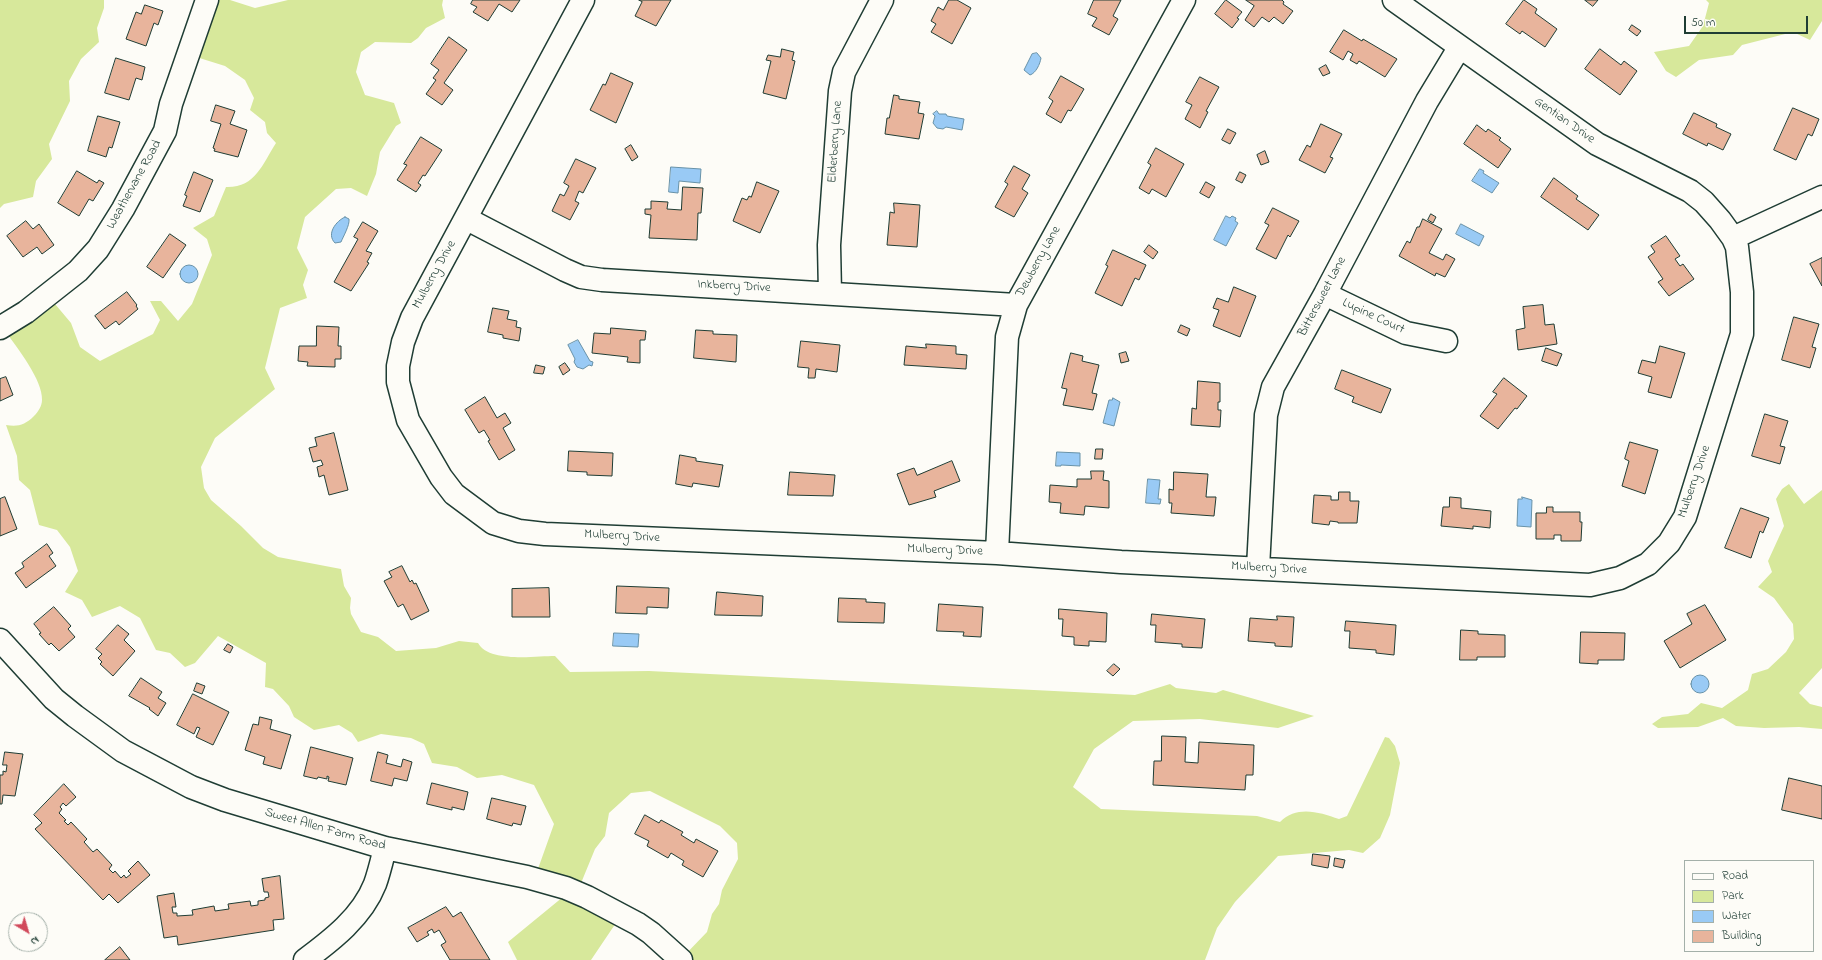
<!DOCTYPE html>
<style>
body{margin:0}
#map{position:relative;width:1822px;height:960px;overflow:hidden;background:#fdfcf7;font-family:"Indie Flower",sans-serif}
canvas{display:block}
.legend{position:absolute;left:1684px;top:860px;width:130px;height:92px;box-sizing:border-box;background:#fdfcf7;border:1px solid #a4b0a9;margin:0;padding:5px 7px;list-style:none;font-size:12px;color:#1f3d34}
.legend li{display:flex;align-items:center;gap:8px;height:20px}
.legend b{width:20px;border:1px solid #a4b0a9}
.north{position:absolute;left:8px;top:912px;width:40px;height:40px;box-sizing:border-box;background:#fdfcf7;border:1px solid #a4b0a9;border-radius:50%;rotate:142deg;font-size:11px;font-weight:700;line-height:16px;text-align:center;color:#1f3d34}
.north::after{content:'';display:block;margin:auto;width:14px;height:18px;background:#d1495b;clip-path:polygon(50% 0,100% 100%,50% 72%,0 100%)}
.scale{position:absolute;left:1684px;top:16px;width:124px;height:18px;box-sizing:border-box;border:2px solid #1f3d34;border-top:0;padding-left:5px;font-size:12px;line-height:14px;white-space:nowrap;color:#1f3d34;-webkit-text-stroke:3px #fdfcf7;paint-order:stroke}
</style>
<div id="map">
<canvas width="1822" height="960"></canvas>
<ul class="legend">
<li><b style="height:5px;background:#fdfcf7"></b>Road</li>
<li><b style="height:11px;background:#d7e89b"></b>Park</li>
<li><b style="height:11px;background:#99caf5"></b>Water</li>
<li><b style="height:11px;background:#e8b49c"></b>Building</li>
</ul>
<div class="north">N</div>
<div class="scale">50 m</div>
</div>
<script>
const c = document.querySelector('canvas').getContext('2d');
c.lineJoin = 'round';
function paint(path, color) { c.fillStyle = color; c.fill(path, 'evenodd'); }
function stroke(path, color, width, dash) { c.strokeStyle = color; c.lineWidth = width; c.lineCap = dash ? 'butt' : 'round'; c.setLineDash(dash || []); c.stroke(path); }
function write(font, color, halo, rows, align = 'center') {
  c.font = font + ' "Indie Flower",sans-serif'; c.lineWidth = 3; c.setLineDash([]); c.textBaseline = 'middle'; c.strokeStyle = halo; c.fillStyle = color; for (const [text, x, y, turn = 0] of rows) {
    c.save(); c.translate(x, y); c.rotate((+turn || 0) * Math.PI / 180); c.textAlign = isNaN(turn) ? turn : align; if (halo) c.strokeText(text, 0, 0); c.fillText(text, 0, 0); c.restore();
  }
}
paint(new Path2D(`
 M0 0H104V8L97 28 99 42 81 59 69 81 70 101 49 144 52 159 36 181 33 197 4 204 0 208Z
 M210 0H230L255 8 288 0H443L442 5 445 18 426 28 418 38 411 43 375 42 361 52 356 72 365 95 394 103 401 123 396 126 380 152 376 174 367 196 351 188 336 189 305 217 297 248 308 270 303 285 307 298 280 308 265 368 275 389 215 438 201 467 204 488 211 500 241 526 263 548 278 557 341 569 344 586 351 598 350 608 351 614 361 632 378 637 396 651 436 648 459 641 478 643C489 663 535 656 555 656L570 672 649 671 1135 695 1170 684 1176 688 1216 693 1223 690 1314 716 1278 728 1200 719 1133 721 1094 749 1073 787 1101 809 1257 816 1280 822C1297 805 1319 812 1339 819L1347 816 1385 737 1389 738 1395 746 1400 763 1390 815 1380 838 1363 853 1349 850 1278 856 1235 902 1217 928 1205 960H682L681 959 707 932 712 914 719 904 722 890 738 859 737 843 720 826 650 791 631 793 609 813 605 836 595 849 579 888 620 917 591 960H517L508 942 569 892 534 880 554 824 534 785 502 775 477 778 457 767 432 763 424 744 411 738 381 734 358 742 352 733 339 725 314 730 294 717 289 706 273 689 265 687 266 663 218 636 195 663 185 667 170 653 156 650 140 618 120 606 92 617 82 600 65 592 78 571 70 547 57 530 39 525 30 490 19 480 17 456 6 425C18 427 25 425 34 416 38 412 42 406 42 400 43 380 17 348 6 332L50 298 71 323 80 347 100 361 153 334 160 320 150 301H161L178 321 192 304 212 255 207 239 193 228 214 216 226 187C255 188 262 165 276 143L267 133 265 122 250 110 254 98 245 80 225 66 193 56Z
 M1706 0H1822V21L1810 40 1793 32 1742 45 1733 55 1699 60 1676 77 1666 71 1654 52 1689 46 1703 26 1709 3Z
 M1789 484 1804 504 1822 490V668L1799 693 1810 704 1822 707V729L1799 727 1764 728 1736 726 1723 718 1698 727 1658 728 1652 724 1662 717 1688 714 1701 703 1722 708 1748 690 1752 674 1768 669 1786 652 1794 639 1793 624 1774 598 1758 587 1772 572 1768 561 1784 526 1776 499 1782 489Z`), '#d7e89b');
const water = new Path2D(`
 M1037 53 1041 58C1040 64 1036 73 1030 75L1024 70 1032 54Z
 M937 111 939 114H946L947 116 964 119 962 130 946 127 943 129 937 128 933 123 935 116 933 114Z
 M671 167 701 169 700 183 679 181 678 193 669 192Z
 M1480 169 1484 171 1483 173 1499 183 1492 193 1472 181Z
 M1226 216 1230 218 1232 216 1236 218 1235 221 1238 223 1226 246 1214 240Z
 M345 217 349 219C350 225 343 237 341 242L335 243C326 234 336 221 345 217Z
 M1461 224 1484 236 1479 246 1456 234Z
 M180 274a9 9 0 1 1 18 0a9 9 0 1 1-18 0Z
 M578 340 590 361 593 362 592 366 589 365 583 369 577 367 574 362 575 359 568 345Z
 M1113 398 1120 402 1114 426 1103 423 1109 400H1112Z
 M1057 452 1080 453V466L1061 465V466H1056Z
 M1148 479 1160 480 1158 499H1161L1160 504 1146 503Z
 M1522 497 1532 500 1531 527 1517 526 1518 499H1522Z
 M614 633 639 634 638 647 613 646Z
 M1691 684a9 9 0 1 1 18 0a9 9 0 1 1-18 0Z`);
paint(water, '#99caf5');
stroke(water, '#6892a8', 1);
const building = new Path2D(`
 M473 0H520L512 12 499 4 488 21 473 12 477 7 471 4Z
 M639 0H671L656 26 635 16 642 2Z
 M949 0H957L971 8 952 44 931 32 936 24 931 21 938 7 943 10Z
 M1094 0H1121L1113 16 1118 19 1109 35 1092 26 1097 18 1088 14Z
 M1226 0 1242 12 1237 18 1239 19 1232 28 1215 14Z
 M1246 0H1282L1284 2 1283 4 1293 11 1283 24 1274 17 1269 22 1262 17 1254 27 1245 20 1254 6Z
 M1524 0 1537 9 1535 13 1557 29 1545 47 1522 31 1520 34 1506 24Z
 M1585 0H1598L1593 6Z
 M145 5 163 11 158 25 154 23 146 46 126 39 136 12 141 14Z
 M1632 25 1641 31 1637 36 1629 30Z
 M1344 30 1362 41 1363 39 1397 59 1385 77 1359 61 1357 64 1350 60 1353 54 1348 51 1343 60 1330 52Z
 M449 37 467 50 444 83 453 90 442 105 426 94 436 80 433 78 439 70 431 64Z
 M782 49 794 52 792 60 795 61 786 99 763 93 771 61 766 60 768 55 780 57Z
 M1600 49 1621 65 1624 61 1637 71 1620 95 1585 69Z
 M116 58 145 67 142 80 136 78 129 100 105 93Z
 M1326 65 1330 73 1323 76 1319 69Z
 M611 73 633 83 616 123 590 110 603 84 605 85Z
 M1061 76 1084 89 1071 111 1068 110 1061 123 1046 114 1053 101 1049 98Z
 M1200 77 1219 87 1206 111 1208 112 1200 128 1185 119 1192 105 1186 102Z
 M894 95 899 96V99L920 102 918 113 924 114 919 139 885 134 887 118H889Z
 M216 105 235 111 230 124 247 130 238 157 214 151 215 149 213 148 221 124 211 121Z
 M1793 108 1819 119 1812 136 1808 134 1796 160 1774 150Z
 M1694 113 1717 124 1716 127 1731 134 1723 150 1708 143 1707 146 1683 134Z
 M98 116 120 122 112 148 109 147 106 157 88 151Z
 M1321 124 1342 134 1330 157 1333 158 1325 173 1299 160 1307 145 1310 147Z
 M1477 125 1486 132 1488 129 1501 138 1499 140 1511 149 1498 168 1464 144Z
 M1228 129 1236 133 1230 144 1222 140Z
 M421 137 442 150 425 176 423 175 418 183 421 185 416 192 397 180 407 165 404 164Z
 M631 145 638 157 632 161 625 149Z
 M1156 148 1184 164 1166 197 1152 189 1149 194 1139 188 1151 165 1148 163Z
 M1265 151 1269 162 1261 165 1257 155Z
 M576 159 596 168 583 193 579 191 575 201 579 203 570 220 552 211 560 194 564 196 569 186 564 183Z
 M1014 166 1030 175 1022 189 1028 193 1014 217 995 207 1008 184 1005 182Z
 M77 171 97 183 99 180 104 183 93 201 89 199 79 216 58 203Z
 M194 172 213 180 200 212 183 206 187 196 185 195Z
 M1240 172 1246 175 1242 183 1236 180Z
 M1554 178 1578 196 1576 199 1599 215 1588 230 1541 197Z
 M757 182 779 191 760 233 733 221 742 198 747 200 749 196 751 197Z
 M1206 182 1215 187 1209 198 1200 193Z
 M683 187 703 188 701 213H698L697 240 649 238 651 215 645 214V209H651V201L668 202 667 209 681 210Z
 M894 203 920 205 917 247 887 245 890 212 894 213Z
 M1273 208 1299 221 1290 237 1288 235 1276 259 1256 249 1269 225 1265 223Z
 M1431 214 1436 217 1433 223 1428 220Z
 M1423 219 1442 229 1429 253 1443 260 1446 254 1455 259 1445 277 1436 273 1435 276 1399 256 1407 241 1410 243 1417 227H1419Z
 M26 221 33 229 39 224 54 245 42 254 37 247 23 257 7 236Z
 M363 222 378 231 366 251 372 253 367 262 369 263 351 291 334 282 358 239 354 237Z
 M170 234 186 245 163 278 147 267Z
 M1666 236 1680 256 1675 259 1680 266 1683 264 1694 279 1669 296 1658 282 1663 279 1648 257 1655 252 1651 246Z
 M1149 245 1158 252 1153 259 1144 252Z
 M1113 250 1146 265 1139 280 1135 278 1122 306 1095 293 1108 266 1106 265Z
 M1822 258V286L1810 264Z
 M1234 287 1256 296 1240 337 1213 326 1219 310 1213 308 1217 298 1228 302Z
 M127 292 137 305 136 306 138 309 119 325 116 321 105 329 95 316Z
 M1543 305 1545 325 1554 324 1557 344 1518 350 1516 330 1525 328 1523 307Z
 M493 308 509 311 507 319 517 321 516 327 521 328 519 341 503 338V335L488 332Z
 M1794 317 1819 324 1812 347 1816 348 1810 368 1782 360Z
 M1181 325 1190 329 1187 336 1178 332Z
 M317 326 339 327 338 346H341V359H335V367L307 366 308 362 298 361 299 346H316Z
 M611 328 646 331 645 340H640V363L627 362 628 357 592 353 594 333 610 334Z
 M696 330 713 331V334L737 335 736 362 694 358Z
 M801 341 840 345 837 372 816 369 815 378H808L809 368 798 367Z
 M926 344 956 346V354L967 355 966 369 904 365 906 346 926 348Z
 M1660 346 1685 353 1671 398 1648 392 1652 377 1638 373 1642 360 1655 363Z
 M1546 348 1562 354 1557 366 1542 361Z
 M1126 352 1129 361 1121 363 1119 354Z
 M1071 353 1083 356 1082 361 1099 365 1092 393 1097 394 1093 410 1063 405 1067 389 1062 388Z
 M565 363 570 370 563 375 559 367Z
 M536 365 545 367 543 374 534 373Z
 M1342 370 1391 389 1381 413 1352 402 1354 397 1335 389Z
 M6 377 13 395 0 401V379Z
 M1504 378 1527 396 1517 409 1515 408 1498 429 1480 416 1497 394 1493 392Z
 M1198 381 1220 383V402H1218V410H1221L1220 427 1191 425 1192 408 1196 409Z
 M485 397 497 418 505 413 511 423 503 428 515 450 499 460 488 441 490 440 484 430 479 433 465 410Z
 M1765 414 1788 421 1780 446 1785 447 1780 464 1752 456Z
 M334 433 348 490 329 495 324 475 319 477 317 467 323 465 321 460 313 462 309 448 317 446 315 438Z
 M1630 442 1658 450 1645 494 1622 486 1629 461 1625 459Z
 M1096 449H1103L1102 459H1095Z
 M569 451 613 453 612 476 587 475V472L568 471Z
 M680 455 696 458V461L723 465 719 487 693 483 692 487 676 484Z
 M952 461 960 481 934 491 936 497 909 505 897 474 914 468 917 475Z
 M1091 471H1104L1103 480 1109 481V508L1085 506 1084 515 1060 513 1061 503 1049 502 1050 485 1077 487V479H1091Z
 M790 472 835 475 833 496 788 495Z
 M1174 472 1208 474 1206 497H1216L1214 516 1171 513 1172 503H1169V489L1173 490Z
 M1339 492H1350V501H1359L1357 523H1338V522L1330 521 1329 525 1312 523 1314 495 1331 496V500H1338Z
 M5 497 17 529 0 536V499Z
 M1450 497 1461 498V508L1491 511 1490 528 1473 526V529L1441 526 1443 507H1449Z
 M1547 507H1553V512H1580V522H1582L1581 541H1561V535H1554V539H1536V513H1546Z
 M1741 508 1769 518 1763 533 1760 531 1751 558 1725 548Z
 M47 544 53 553 49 556 56 566 26 588 15 573 24 567 22 563Z
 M402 566 410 582 412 580 414 584 416 583 429 611 411 620 403 604 398 607 384 581 392 577 389 572Z
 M617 586 669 588 668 608 647 607V614L616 613Z
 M549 588 550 617H512V589Z
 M717 592 763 596 762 616 715 615Z
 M839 598 866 599V602L885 603 884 623 838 622Z
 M939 604 983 607 981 637 963 636 964 632 937 631Z
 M1705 605 1726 640 1680 668 1664 641 1692 624 1687 614Z
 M54 607 71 626 68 629 75 637 59 651 51 643 49 645 39 634 41 633 34 624Z
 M1059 609 1107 613 1106 642 1089 641V646L1074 645V637L1062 636 1063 619H1059Z
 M1152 614 1205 619 1202 648 1182 647V644L1155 642 1156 625H1151Z
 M1277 616 1294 617 1292 647 1275 646V643L1248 641 1250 618 1277 620Z
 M1346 621 1396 625 1394 655 1376 653V650L1349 648 1350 631H1345Z
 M118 625 129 634 124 640 135 651 113 676 100 664 102 662 98 658 102 654 96 649Z
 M1461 630 1478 631V634L1505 635V657H1477V660H1460Z
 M1581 632 1625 633 1624 660H1598V664L1580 663Z
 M228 644 233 647 230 653 224 650Z
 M1114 664 1120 669 1113 676 1107 671Z
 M141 678 162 692 158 698 166 703 158 716 149 709 150 708 129 696Z
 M197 683 205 686 202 694 194 691Z
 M193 694 229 712 213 745 196 737 200 728 197 727 194 734 177 725Z
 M260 717 272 720 270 729 291 735 281 769 263 764 265 757 245 750 253 724 258 725Z
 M1162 736 1186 737 1185 762 1198 763 1199 742 1254 745 1253 775H1246L1245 790 1153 785 1154 761H1161Z
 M311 747 353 758 346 785 328 781 329 777 327 776V779L318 777 317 779 304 776Z
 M5 752 23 754 15 796 3 795 2 804H0V775H3V771L6 772 7 765H3Z
 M378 752 388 755 386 763 401 767 403 759 412 762 407 781 394 778 392 786 371 781Z
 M1789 778 1822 786V819L1782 810Z
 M432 783 468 792 464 810 452 807V810L427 804Z
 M64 784 76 797 66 806 63 803 60 807 62 809 59 813 66 820 64 821 68 825 71 822 87 839 84 842 93 852 97 849 112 865 109 869 113 873 115 871 121 878 124 875 126 878 131 874 128 871 138 861 150 875 118 903 109 894 103 900 35 829 42 823 34 815Z
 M492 798 526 806 521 825 513 823 512 826 487 819Z
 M645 815 659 823 661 820 683 832 681 835 694 843 696 839 718 851 703 877 682 865 684 861 671 853 668 858 647 846 649 841 635 834Z
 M1313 854 1330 856 1328 868 1312 865Z
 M1335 858 1345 860 1343 868 1334 866Z
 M280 876 284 919 273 920 274 930 178 945 177 936 164 938 157 896 174 893 176 907H172L173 913H177V916L193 915 192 910 214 906 215 911 229 909 228 904 250 901 251 906 258 905V901L265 900V898L269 897 268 892H264L262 879Z
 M446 907 453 917 461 912 490 960H450L441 945 446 942 439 930 434 933 432 929 427 932 429 935 417 942 408 928Z
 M120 947 130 960H105Z`);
paint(building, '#e8b49c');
stroke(building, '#1f3d34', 1);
const minor = new Path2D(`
 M583 0 412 318 403 342 398 366V382L408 420 441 477 454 494 493 523 519 531 545 534 997 553 1121 562 1590 585 1620 578 1648 564 1669 543 1685 517 1742 334V292L1737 247 1733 238 1720 220 1704 202 1690 191 1597 144 1394 0
 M467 219 565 270 581 277 602 280 1016 305
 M1733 238 1822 197
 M830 293 829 245 840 91 844 72 882 0
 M1325 294 1406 333 1446 341
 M0 328 26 312 78 271 98 249 123 209 165 131 171 104 207 0
 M997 553 1007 337 1016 305 1184 0
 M1258 568 1266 415 1273 387 1325 294 1427 101 1459 48
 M0 640 54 699 75 716 123 751 191 787 225 800 385 848 527 877 566 888 587 897 638 924 651 933 681 960
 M305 960C332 940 362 917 375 884 379 873 382 860 385 848`);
stroke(minor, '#1f3d34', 25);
stroke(minor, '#fdfcf7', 22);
write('13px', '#1f3d34', '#fdfcf7', [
 ["Gentian Drive",1564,121,35],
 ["Elderberry Lane",836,142,-86],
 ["Weathervane Road",135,185,-61],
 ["Dewberry Lane",1039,262,-61],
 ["Mulberry Drive",435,275,-61],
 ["Inkberry Drive",734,287,3],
 ["Bittersweet Lane",1323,297,-62],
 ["Lupine Court",1373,317,25],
 ["Mulberry Drive",1695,482,-71],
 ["Mulberry Drive",622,537,3],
 ["Mulberry Drive",945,551,2],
 ["Mulberry Drive",1269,569,3],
 ["Sweet Allen Farm Road",325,830,16]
]);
</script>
